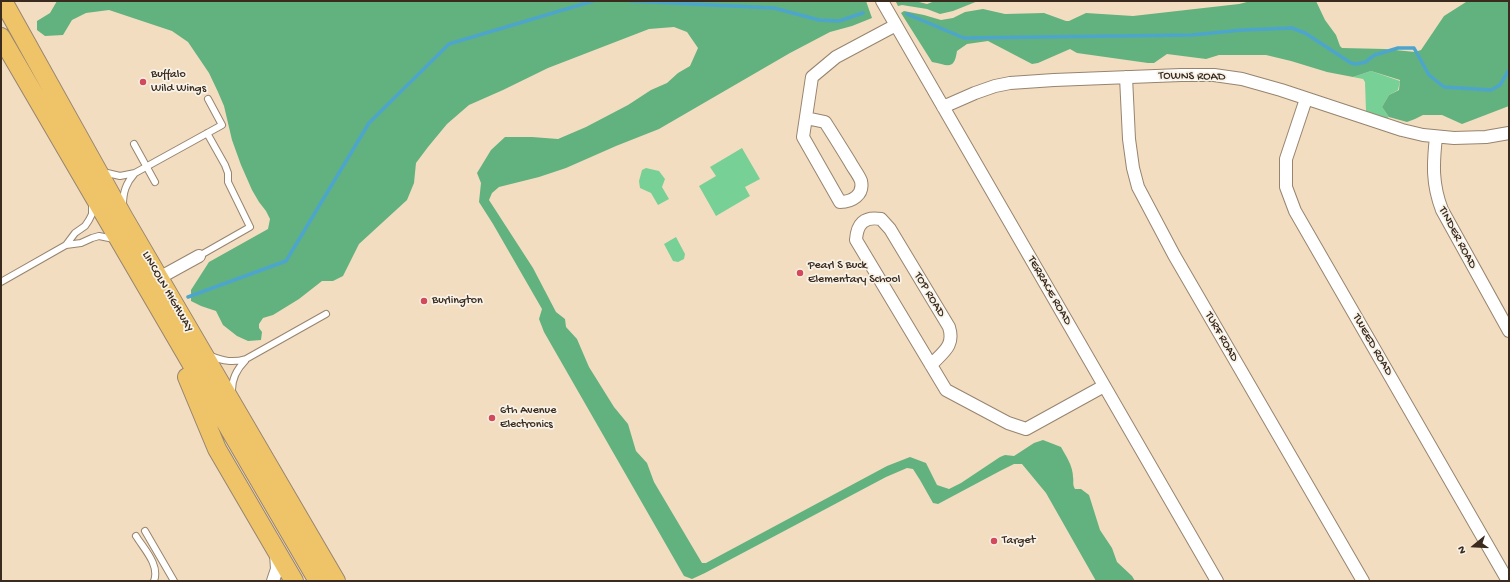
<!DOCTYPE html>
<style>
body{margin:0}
#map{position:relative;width:1510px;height:582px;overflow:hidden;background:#f3ddc0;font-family:"Gochi Hand",sans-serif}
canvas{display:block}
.frame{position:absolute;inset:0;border:2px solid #3b2a1e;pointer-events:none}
.north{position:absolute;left:1454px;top:526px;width:40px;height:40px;-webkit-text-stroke:3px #f7f3e8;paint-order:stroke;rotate:252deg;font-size:11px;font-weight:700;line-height:16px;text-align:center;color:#3b2a1e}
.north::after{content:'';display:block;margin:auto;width:14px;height:18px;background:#3b2a1e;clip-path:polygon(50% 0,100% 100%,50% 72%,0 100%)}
</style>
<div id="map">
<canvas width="1510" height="582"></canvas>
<div class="frame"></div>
<div class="north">N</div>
</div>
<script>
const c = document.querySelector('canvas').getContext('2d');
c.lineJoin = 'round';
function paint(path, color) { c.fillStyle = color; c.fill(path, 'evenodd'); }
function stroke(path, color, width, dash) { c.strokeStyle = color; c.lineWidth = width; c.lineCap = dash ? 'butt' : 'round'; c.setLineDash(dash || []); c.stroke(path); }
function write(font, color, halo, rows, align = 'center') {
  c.font = font + ' "Gochi Hand",sans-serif'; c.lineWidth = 3.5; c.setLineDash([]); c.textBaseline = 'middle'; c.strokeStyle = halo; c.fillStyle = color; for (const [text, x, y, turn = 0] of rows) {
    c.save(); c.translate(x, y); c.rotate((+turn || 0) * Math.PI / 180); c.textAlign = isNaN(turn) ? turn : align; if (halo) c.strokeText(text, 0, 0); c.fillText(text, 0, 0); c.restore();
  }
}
paint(new Path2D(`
 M1371 71 1400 81 1398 90 1389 95 1382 107 1389 117 1386 119 1366 111 1365 82 1363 79 1353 77Z
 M742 148 760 179 745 187 750 196 716 216 699 186 716 176 710 167Z
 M646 168 659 171 665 179 662 187 669 199 658 205 651 193 640 188 639 181 642 170Z
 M676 237 685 254 684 259 678 262 673 261 664 244Z`), '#77d095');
paint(new Path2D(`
 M57 1H866L872 18 852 26 830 32 790 53 659 129 616 146 566 168 539 177 499 187 492 193 489 200 533 268 556 312 565 319 566 327 577 339 589 367 614 407 628 424 636 451 647 463 654 482 702 563H706L887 466 910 457 926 463 937 485 949 489 961 483 1000 457 1005 455 1014 456 1034 443 1043 440 1061 447C1066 456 1073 466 1073 477 1074 482 1072 484 1075 489H1081L1089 495 1100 530 1112 548 1117 562 1132 576 1135 581H1096L1046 493 1022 464H1014L1000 471 938 504 933 503 920 480 913 469 907 468 886 477 705 573 692 579 684 576 544 332 539 319 542 309 493 224 479 202 481 183 477 173 491 150 505 137H532L558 139 586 127 628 105 651 90 667 83 678 73 690 66 698 48 687 32 674 27 649 29 548 68 503 90 469 105 447 124 428 147 416 163 414 183 407 200 359 244 343 276 333 281H322L299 299 273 315 263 318 259 324V328L262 332 261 340 248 341 237 336 223 325 216 311 201 306 191 301V290L209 262 268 229 270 219 266 211 259 202 252 190 241 165 232 140 224 106 218 92 209 73 188 42 172 31 109 10 86 13 72 20 63 35 45 36 37 30V21L50 13Z
 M898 1H915L927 4 935 1H978L953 11 940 14 927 9 902 5 898 6 896 2Z
 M1251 1H1316L1325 20 1336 35 1340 46 1342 48 1385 49 1415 52 1421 50 1444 16 1466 2 1509 1V106L1462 124 1442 115H1423L1415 119 1407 122 1389 117 1382 107 1389 95 1399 90 1400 80 1371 71 1353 77 1327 72 1291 61 1266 55H1219L1206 59 1167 54 1154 63H1148L1077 53 1070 49 1038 63 1032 64 988 41 967 44 957 51C954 71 948 65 932 62L901 13 904 11 924 15 941 20 953 18 965 12 983 9 1005 14 1044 13 1066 21H1069L1086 13 1133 16 1239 4Z`), '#61b27e');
stroke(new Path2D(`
 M630 1 774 8 819 20 839 21 863 13
 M907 14 964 38 1192 35 1242 30 1292 28 1305 33 1351 63 1356 64 1366 62 1369 59 1375 55 1398 48H1414L1429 75 1444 87 1491 90 1500 85 1509 70
 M188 297 286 261 369 123 449 44 593 1`), '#4ea5cb', 3.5);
const lane = new Path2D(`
 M134 144 155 182
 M103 172 120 176 135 173 222 125 208 99
 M123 205C123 192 126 183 135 173
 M66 245 81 243 92 238 99 236 114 239
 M199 256 250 227 228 182V173L225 165 207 133
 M1 282 66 245 75 233 85 226 89 220 92 214V203
 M211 356C223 361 233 363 246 359L326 314
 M232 394C231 380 236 370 245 361
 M145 531 174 581
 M136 536C144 549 160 565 154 581`);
const street = new Path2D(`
 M882 1 1217 581
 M1126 77 1129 139 1133 168 1138 187 1174 255 1363 581
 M1306 99 1286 159V187L1295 211 1508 581
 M943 107 975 93 995 86 1010 83 1054 80 1181 75H1214L1242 79 1281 90 1402 130 1423 135 1454 138 1486 137 1509 133
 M806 118 825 122C834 136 842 149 850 162 853 168 859 175 861 181 864 195 852 202 840 202L803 137 812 77 836 57 896 25
 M1436 137C1433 164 1432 184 1442 210L1509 331
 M159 278 199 256
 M931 365C943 352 955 346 949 327L890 229 881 219C864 216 857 224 856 240L946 390 1008 423 1026 429 1104 386
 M273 581 277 569 276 554`);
const primary = new Path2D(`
 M3 1 124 218 336 581
 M1 37 318 581
 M187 377 217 449 294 581`);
stroke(lane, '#97846f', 8);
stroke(street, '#97846f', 14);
stroke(primary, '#97846f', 20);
stroke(lane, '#fff', 6);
stroke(street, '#fff', 12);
stroke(primary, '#efc469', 18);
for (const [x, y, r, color] of [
 [143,82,4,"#d1495b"],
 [800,273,4,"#d1495b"],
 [424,301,4,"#d1495b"],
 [492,418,4,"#d1495b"],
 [994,541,4,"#d1495b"]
]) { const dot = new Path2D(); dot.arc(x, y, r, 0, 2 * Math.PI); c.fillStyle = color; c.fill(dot); stroke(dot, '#f7f3e8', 1.5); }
write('12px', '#3b2a1e', '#f7f3e8', [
 ["Buffalo",151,75],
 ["Wild Wings",151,89],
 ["Pearl S Buck",808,266],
 ["Elementary School",808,280],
 ["Burlington",432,301],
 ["6th Avenue",500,411],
 ["Electronics",500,425],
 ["Target",1002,541]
], 'left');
write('12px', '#3b2a1e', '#f7f3e8', [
 ["TOWNS ROAD",1192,77,1],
 ["TINDER ROAD",1457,238,62],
 ["TERRACE ROAD",1049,291,60],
 ["LINCOLN HIGHWAY",167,292,60],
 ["TOP ROAD",929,295,59],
 ["TURF ROAD",1221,337,60],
 ["TWEED ROAD",1372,345,60]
]);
</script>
